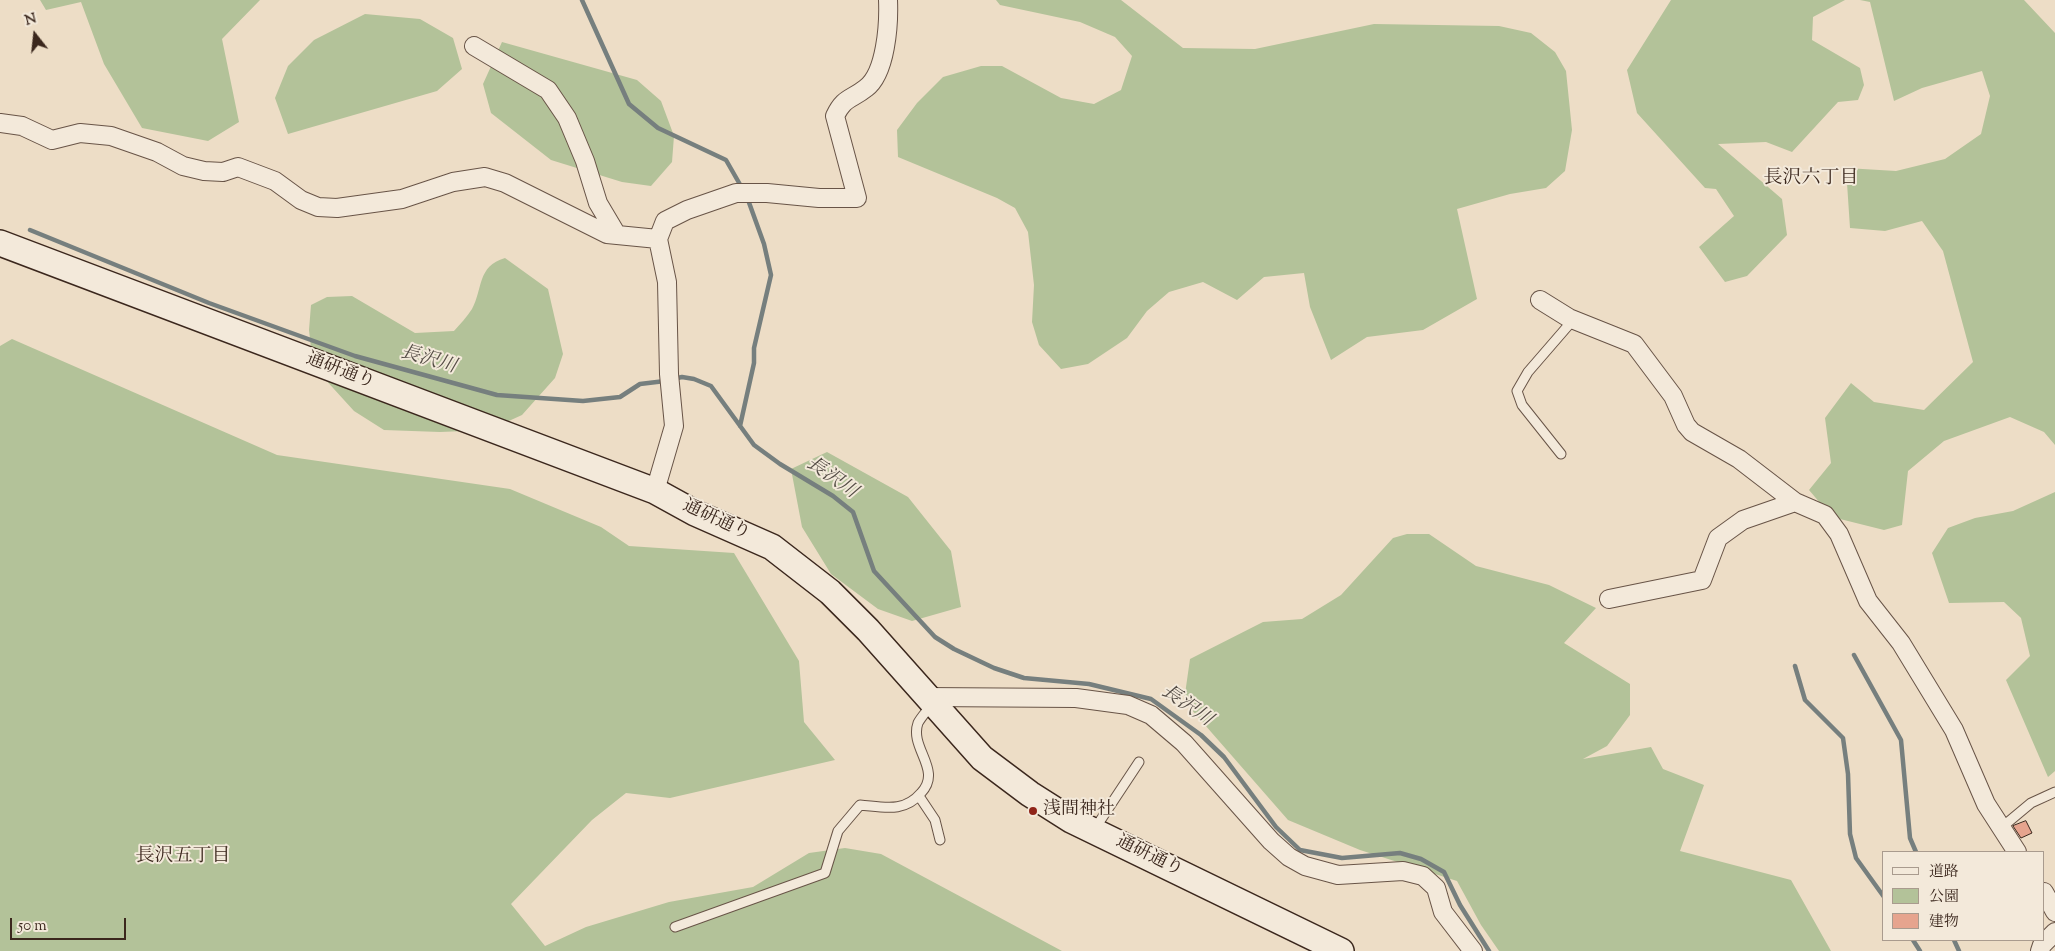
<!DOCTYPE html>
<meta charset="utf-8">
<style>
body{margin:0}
#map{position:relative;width:2055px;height:951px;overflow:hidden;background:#edddc6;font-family:"Sorts Mill Goudy","Noto Serif JP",serif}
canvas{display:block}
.legend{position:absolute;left:1882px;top:851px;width:162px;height:90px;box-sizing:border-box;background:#f3e9da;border:1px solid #a99b8e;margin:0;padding:6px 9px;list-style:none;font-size:15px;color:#3b271d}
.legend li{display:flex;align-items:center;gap:10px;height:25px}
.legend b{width:25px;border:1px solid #a99b8e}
.north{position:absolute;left:10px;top:10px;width:50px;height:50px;-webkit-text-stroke:4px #f3e9da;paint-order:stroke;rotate:344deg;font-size:14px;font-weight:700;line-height:20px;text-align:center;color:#3b271d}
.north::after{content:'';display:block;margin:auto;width:18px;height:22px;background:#3b271d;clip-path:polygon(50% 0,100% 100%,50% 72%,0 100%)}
.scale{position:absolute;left:10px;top:918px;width:116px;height:22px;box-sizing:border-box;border:2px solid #3b271d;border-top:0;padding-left:6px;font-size:15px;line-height:18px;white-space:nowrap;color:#3b271d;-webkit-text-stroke:4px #f3e9da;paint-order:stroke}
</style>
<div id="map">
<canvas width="2055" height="951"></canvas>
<ul class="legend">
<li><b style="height:6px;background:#f3e9da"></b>道路</li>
<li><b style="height:14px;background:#b3c299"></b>公園</li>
<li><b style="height:14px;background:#e6a48e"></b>建物</li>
</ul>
<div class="north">N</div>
<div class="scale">50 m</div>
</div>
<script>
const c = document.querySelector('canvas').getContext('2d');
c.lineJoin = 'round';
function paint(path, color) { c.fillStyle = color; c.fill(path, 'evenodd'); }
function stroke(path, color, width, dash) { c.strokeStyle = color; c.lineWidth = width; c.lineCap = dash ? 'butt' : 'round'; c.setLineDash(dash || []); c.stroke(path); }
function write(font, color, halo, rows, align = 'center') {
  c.font = font + ' "Sorts Mill Goudy","Noto Serif JP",serif'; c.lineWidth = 4; c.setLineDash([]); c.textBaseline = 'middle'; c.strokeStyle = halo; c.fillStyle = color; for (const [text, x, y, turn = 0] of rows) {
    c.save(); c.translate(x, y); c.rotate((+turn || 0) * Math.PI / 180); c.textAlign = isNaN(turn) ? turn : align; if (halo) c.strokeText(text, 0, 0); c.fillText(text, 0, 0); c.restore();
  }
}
paint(new Path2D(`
 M40 0H260L222 39 239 122 208 141 142 128 104 64 81 2 46 10Z
 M996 0H1121L1183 48 1255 49 1374 24 1499 26 1531 33 1555 52 1566 71 1572 130 1565 171 1546 188 1510 194 1457 209 1477 299 1423 330 1367 337 1331 360 1310 307 1304 273 1264 277 1237 300 1203 282 1169 292 1147 311 1127 338 1088 364 1061 369 1039 345 1032 322 1034 285 1028 232 1015 208 997 198 898 157 897 130 917 103 943 77 981 66H1002L1061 98 1094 104 1121 90 1132 56 1115 37 1080 22 1000 5Z
 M1671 0H1845L1813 17 1812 40 1860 68 1864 85 1858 100 1838 102 1792 152 1766 142 1718 144 1782 199 1787 235 1747 276 1725 282 1699 247 1734 216 1716 189 1705 188 1637 113 1627 70Z
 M1860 0H2024L2055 33V445L2044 432 2010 417 1944 441 1908 471 1902 525 1884 530 1832 517 1809 490 1831 463 1825 418 1851 383 1874 402 1924 410 1973 362 1943 251 1922 221 1885 231 1850 228 1846 168 1896 171 1945 159 1981 134 1990 96 1982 71 1922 88 1894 101 1870 2Z
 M365 14 420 19 453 38 462 69 437 91 288 134 275 98 288 66 314 40Z
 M502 42 637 80 661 101 674 136 672 162 651 186 622 182 551 160 491 113 483 84Z
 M505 258 548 289 563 354 555 378 522 415 489 430 440 432 384 430 354 411 313 366 309 330 311 305 327 297 352 296 415 333 454 331C460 324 467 317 472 309 483 289 477 266 505 258Z
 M12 339 277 455 510 489 601 527 629 546 734 553 799 661 804 722 835 760 670 798 626 793 592 820 511 904 545 946 586 927 669 902 753 887 809 853 845 848 881 854 1062 951H0V346Z
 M827 452 908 497 951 551 961 607 912 621 878 609 831 574 802 527 791 469Z
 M2055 492V771L2048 777 2006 680 2030 656 2021 618 2004 602 1949 603 1932 553 1948 528 1975 518 2013 511Z
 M1407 534H1429L1476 566 1549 585 1596 608 1564 643 1630 684V715L1607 746 1583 759 1651 747 1663 769 1704 785 1680 851 1791 880 1831 951H1499L1481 925 1457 881 1360 850 1288 820 1184 701 1190 659 1263 622 1302 619 1341 595 1393 538Z`), '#b3c299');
stroke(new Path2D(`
 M582 0 629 104 658 128 726 160 742 188
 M30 230 209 303 355 356 497 395 583 401 620 397 640 384 665 381
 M673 379 682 377 694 379 711 386 754 445 780 464 833 496 853 512 874 571 935 637 954 649 994 668 1024 678 1089 684 1151 699 1201 735 1224 757 1276 827 1300 850 1342 858 1400 853 1421 859 1444 872 1460 905 1489 951
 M740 426 754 363V348L771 275 764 244 747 197
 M1854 655 1901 740 1910 838 1916 852
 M1795 666 1805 700 1843 738 1848 774 1850 834 1856 858 1884 897
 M1913 940 1920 951
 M1954 940 1959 951`), '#767f7e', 4.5);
const building = new Path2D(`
 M2026 821 2032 833 2021 838 2013 826Z`);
paint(building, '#e6a48e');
stroke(building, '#3b271d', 1);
const lane = new Path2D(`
 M1561 454 1522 405 1517 391 1528 372 1573 320
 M919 796 935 820 940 840
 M2001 828 2031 803 2055 792
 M1094 830 1139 762
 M675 927 825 873 838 831 860 805C884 807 904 813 921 793 943 770 909 748 918 723 921 717 928 710 932 704`);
const street = new Path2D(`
 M474 46 548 90 567 118 585 161 598 203 617 235
 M0 123 22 126 52 140 80 133 111 136 157 152 183 166 204 171 223 172 238 167 275 181 301 200 318 207 337 208 402 199 453 182 485 177 505 183 607 234 658 239 665 221 687 210 736 193H767L819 198H857L835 116C844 97 851 100 866 88 886 73 889 24 888 0
 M1540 300 1569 318 1634 344 1673 396 1686 425 1692 432 1739 459 1795 502 1825 515 1839 534 1868 601 1901 643 1954 730 1986 804 2017 852
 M655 491 674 426 669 374 667 282 658 239
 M1609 599 1702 580 1718 538 1743 520 1795 502
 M925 697 1076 698 1128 705 1151 715 1184 743 1271 841 1289 857 1305 866 1338 875 1403 871 1423 876 1436 888 1443 912 1473 951
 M2044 892 2055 912
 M2040 951 2042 945 2055 932`);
const secondary = new Path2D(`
 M0 243 655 491 695 513 772 547 830 592 868 630 982 758 1030 794 1071 820 1341 951`);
stroke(lane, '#685447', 11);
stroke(street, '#685447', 20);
stroke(secondary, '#3b271d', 28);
stroke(lane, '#f3e9da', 9);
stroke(street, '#f3e9da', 18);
stroke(secondary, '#f3e9da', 25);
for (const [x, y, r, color] of [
 [1033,811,5,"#8f2418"]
]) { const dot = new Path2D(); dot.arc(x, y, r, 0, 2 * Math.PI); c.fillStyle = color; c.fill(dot); stroke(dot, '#f3e9da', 2); }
write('18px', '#3b271d', '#f3e9da', [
 ["通研通り",340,372,21],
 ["通研通り",716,521,25],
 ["通研通り",1149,857,26]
]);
write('18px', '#3b271d', '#f3e9da', [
 ["浅間神社",1043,811]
], 'left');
write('19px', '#3b271d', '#f3e9da', [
 ["長沢六丁目",1811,180],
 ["長沢五丁目",183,858]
]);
write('italic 19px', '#544c45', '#f3e9da', [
 ["長沢川",428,361,16],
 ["長沢川",831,479,35],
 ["長沢川",1186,707,35]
]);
</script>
